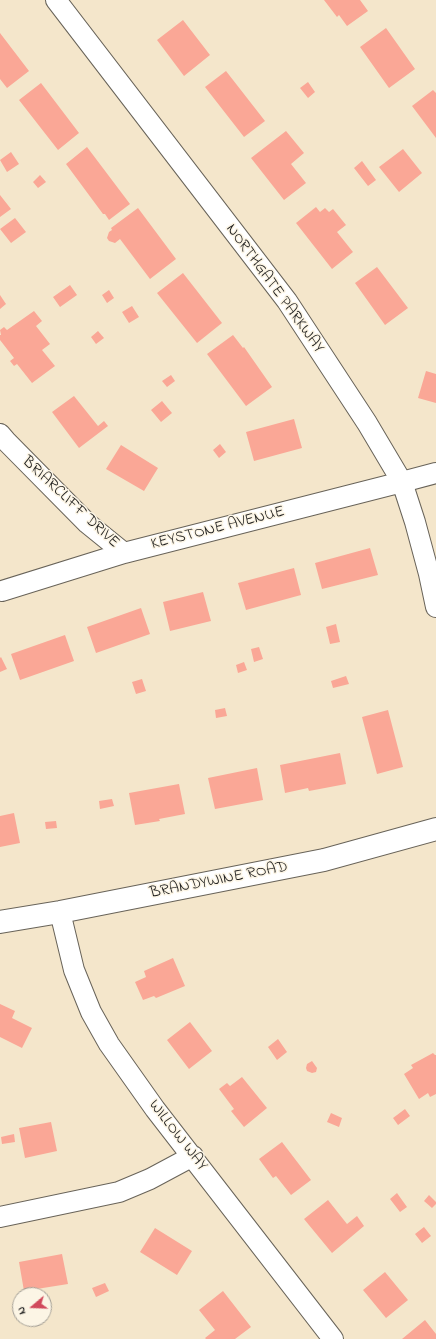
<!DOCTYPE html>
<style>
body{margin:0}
#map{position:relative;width:436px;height:1339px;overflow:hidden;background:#f4e6cb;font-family:"Indie Flower",sans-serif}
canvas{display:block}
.north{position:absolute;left:12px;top:1287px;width:40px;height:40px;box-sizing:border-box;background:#fcf5e5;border:1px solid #a29e95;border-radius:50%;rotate:251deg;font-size:11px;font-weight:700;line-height:16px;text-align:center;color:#1c1c1c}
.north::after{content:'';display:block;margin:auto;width:14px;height:18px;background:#d1495b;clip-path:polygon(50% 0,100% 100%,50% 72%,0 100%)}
</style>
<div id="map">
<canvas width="436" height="1339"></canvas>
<div class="north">N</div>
</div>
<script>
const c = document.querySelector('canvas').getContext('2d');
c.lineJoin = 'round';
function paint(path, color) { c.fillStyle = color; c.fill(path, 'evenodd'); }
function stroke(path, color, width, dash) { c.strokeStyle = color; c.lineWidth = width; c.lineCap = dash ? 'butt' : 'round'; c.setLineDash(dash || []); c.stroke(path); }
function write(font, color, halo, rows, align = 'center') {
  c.font = font + ' "Indie Flower",sans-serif'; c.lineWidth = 3; c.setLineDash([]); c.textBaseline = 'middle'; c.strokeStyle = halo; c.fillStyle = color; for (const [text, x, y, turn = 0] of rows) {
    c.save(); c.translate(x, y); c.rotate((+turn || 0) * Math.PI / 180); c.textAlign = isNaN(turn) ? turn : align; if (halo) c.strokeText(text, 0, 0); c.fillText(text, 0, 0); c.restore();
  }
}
paint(new Path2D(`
 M324 0H360L368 11 347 26 339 15 337 17Z
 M183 20 210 55 184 76 157 40Z
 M386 28 415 69 389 88 360 47Z
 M0 33 29 71 7 88 0 79Z
 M226 71 265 121 244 137 205 87Z
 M308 82 315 92 308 98 300 88Z
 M41 83 79 133 58 150 19 100Z
 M433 90 436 93V138L412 106Z
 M286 131 304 153 291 164 306 183 284 200 251 158Z
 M87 147 130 204 109 220 105 214H103L66 164Z
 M403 149 422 173 399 192 379 167Z
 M11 152 19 164 7 172 0 160Z
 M362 161 376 180 368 186 354 168Z
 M40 175 46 182 38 188 33 182Z
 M0 195 11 209 0 217Z
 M316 207 320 212 325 208 329 212 333 209 346 225 337 232 353 252 332 269 296 223Z
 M138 208 176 259 150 279 120 239 115 243 109 241 107 238 109 232 112 230 111 228Z
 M15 218 26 232 11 243 0 229Z
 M377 267 408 308 385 325 355 283Z
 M183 273 222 323 197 343 157 293Z
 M70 285 77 295 60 307 53 297Z
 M109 290 114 298 107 303 102 295Z
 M0 295 6 304 0 309Z
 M132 306 139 317 129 323 122 312Z
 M34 311 42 321 36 326 50 344 42 350 55 366 32 383 17 364 14 366 10 361 14 358 0 340V335H1L0 330 4 327 7 330Z
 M98 331 104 338 96 344 91 337Z
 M233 335 243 348 244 347 272 387 246 406 207 354Z
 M426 371 436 374V403L418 398Z
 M171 375 175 381 167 387 162 381Z
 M74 396 98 426 104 421 108 426 79 448 52 412Z
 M162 401 172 413 161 422 151 410Z
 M294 419 302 448 254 461 246 432Z
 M220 444 226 452 219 458 213 450Z
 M121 445 158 468 144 491 106 469Z
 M370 548 378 575 322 589 315 563Z
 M294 568 301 595 246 610 238 583Z
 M203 592 211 621 170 631 163 602Z
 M141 608 150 634 96 653 87 627Z
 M336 624 340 642 330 644 326 627Z
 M65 635 74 661 20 680 11 654Z
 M259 647 263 659 254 662 251 649Z
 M1 657 7 669 0 672V658Z
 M244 662 247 670 238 673 236 665Z
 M346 676 349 684 333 688 331 681Z
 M142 679 146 691 136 694 132 682Z
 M225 708 227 716 216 718 215 710Z
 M388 710 403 767 377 774 362 717Z
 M340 753 346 784 309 791 308 788 285 793 280 765Z
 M257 768 263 800 215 809 208 778Z
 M179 784 185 814 159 819 160 821 135 825 129 793Z
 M112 799 114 806 100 809 99 801Z
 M14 813 20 843 0 847V816Z
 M56 821 57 828 46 829 45 822Z
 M173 958 185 986 156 998 154 996 143 1000 135 982 146 977 144 971Z
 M0 1004 15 1011 12 1018 32 1028 22 1048 0 1037Z
 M190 1022 212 1051 189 1069 167 1040Z
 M278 1039 287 1052 277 1060 268 1047Z
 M433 1053 435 1055H436V1094L430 1097 428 1093 419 1099 404 1074 413 1068 411 1065Z
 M312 1061 317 1068 316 1072 312 1073 307 1071 306 1068 307 1064Z
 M242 1077 267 1108 244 1127 231 1111 234 1109 219 1089 227 1083 230 1086Z
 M405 1109 410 1116 398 1125 393 1118Z
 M331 1113 342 1118 339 1127 327 1122Z
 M51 1122 57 1151 25 1158 19 1128Z
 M14 1134 15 1142 2 1144 1 1137Z
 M282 1142 311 1180 291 1195 276 1176 273 1178 259 1159Z
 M397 1193 407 1207 400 1212 390 1199Z
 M429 1195 436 1202V1204L432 1208 424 1201Z
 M328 1200 347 1224 357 1216 364 1226 332 1253 304 1219Z
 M424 1227 431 1236 422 1243 415 1234Z
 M155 1228 192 1251 177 1275 140 1252Z
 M62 1254 68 1284 24 1291 19 1262Z
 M385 1272 408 1300 386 1318 363 1290Z
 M105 1283 109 1291 96 1297 92 1288Z
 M223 1291 251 1327 235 1339H206L205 1338 215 1330 199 1310Z
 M425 1320 436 1334V1339H402Z`), '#faa796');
const minor = new Path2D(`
 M56 0 287 301 367 423 402 482 415 522 429 574 436 607
 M0 434 6 441 87 523 124 553
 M2 591 124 553 402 482 436 473
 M60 912 74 970 91 1012 109 1044 155 1109 333 1339
 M0 1217 119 1192 150 1179 193 1156`);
const secondary = new Path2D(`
 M0 922 60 912 324 860 436 829`);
stroke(minor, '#686359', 22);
stroke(secondary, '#686359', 24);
stroke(minor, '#fff', 20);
stroke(secondary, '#fff', 22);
write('16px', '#1c1c1c', '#fcf5e5', [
 ["NORTHGATE PARKWAY",274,289,54],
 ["BRIARCLIFF DRIVE",70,503,43],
 ["KEYSTONE AVENUE",218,529,-14],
 ["BRANDYWINE ROAD",219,881,-11],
 ["WILLOW WAY",177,1136,52]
]);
</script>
